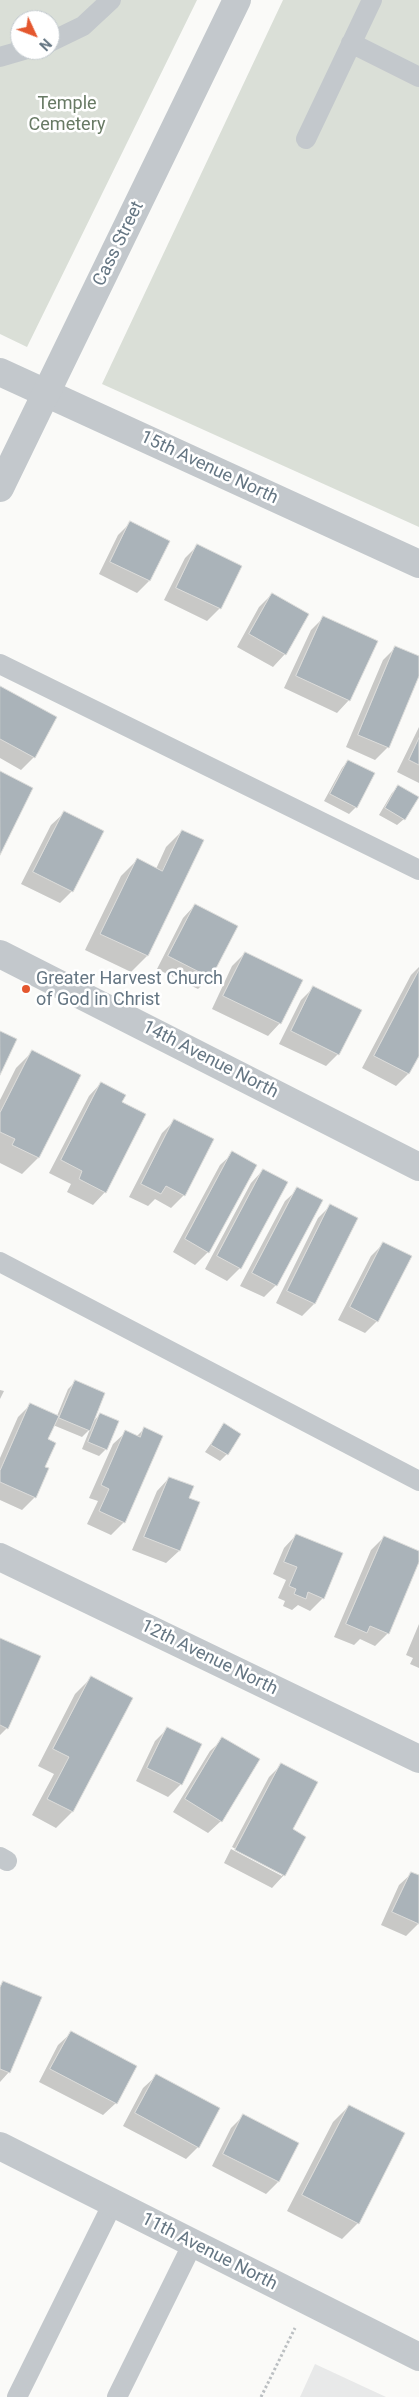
<!DOCTYPE html>
<style>
body{margin:0}
#map{position:relative;width:419px;height:2397px;overflow:hidden;background:#fafaf8;font-family:Roboto,sans-serif}
canvas{display:block}
.north{position:absolute;left:10px;top:10px;width:50px;height:50px;box-sizing:border-box;background:#fff;border:1px solid #c1c8cd;border-radius:50%;rotate:133deg;font-size:14px;font-weight:700;line-height:20px;text-align:center;color:#657683}
.north::after{content:'';display:block;margin:auto;width:18px;height:22px;background:#e4572e;clip-path:polygon(50% 0,100% 100%,50% 72%,0 100%)}
</style>
<div id="map">
<canvas width="419" height="2397"></canvas>
<div class="north">N</div>
</div>
<script>
const c = document.querySelector('canvas').getContext('2d');
c.lineJoin = 'round';
function paint(path, color) { c.fillStyle = color; c.fill(path, 'evenodd'); }
function stroke(path, color, width, dash) { c.strokeStyle = color; c.lineWidth = width; c.lineCap = dash ? 'butt' : 'round'; c.setLineDash(dash || []); c.stroke(path); }
function write(font, color, halo, rows, align = 'center') {
  c.font = font + ' Roboto,sans-serif'; c.lineWidth = 5; c.setLineDash([]); c.textBaseline = 'middle'; c.strokeStyle = halo; c.fillStyle = color; for (const [text, x, y, turn = 0] of rows) {
    c.save(); c.translate(x, y); c.rotate((+turn || 0) * Math.PI / 180); c.textAlign = isNaN(turn) ? turn : align; if (halo) c.strokeText(text, 0, 0); c.fillText(text, 0, 0); c.restore();
  }
}
paint(new Path2D(`
 M315 2364 386 2397H300Z`), '#e8e9e9');
paint(new Path2D(`
 M0 0H197L27 347 0 334ZM20 20H50V50H20Z
 M283 0H419V527L102 384Z`), '#dadfd7');
paint(new Path2D(`
 M130 523 149 581 137 593 99 574 118 535Z
 M197 546 240 567 220 608 207 621 164 600 185 558Z
 M272 594 308 614 285 654 273 667 237 647 259 607Z
 M323 618 349 700 337 713 284 688 311 630Z
 M396 647 419 657V673L388 747 375 760 346 747 383 660Z
 M0 687 34 757 21 770 0 758Z
 M419 727V783L397 772Z
 M348 761 356 807 349 814 324 801 342 768Z
 M399 787 404 819 397 825 379 815 392 793Z
 M64 813 72 891 60 903 21 884 51 825Z
 M182 831 147 956 131 972 85 950 121 876 137 860 156 869 166 847Z
 M195 905 210 977 198 989 157 969 183 918Z
 M245 953 280 1023 268 1036 212 1009 232 966Z
 M419 967V1054L408 1074 396 1086 362 1068 411 975Z
 M314 987 338 1054 326 1066 279 1044 301 1000Z
 M32 1052 79 1076 38 1158 22 1174 0 1163V1100L16 1068Z
 M101 1083 120 1102 105 1192 93 1205 67 1192 71 1184 49 1173 89 1096Z
 M174 1121 184 1195 171 1208 155 1199 148 1206 129 1197 162 1133Z
 M233 1153 208 1252 195 1265 173 1252 220 1165Z
 M263 1170 286 1182 240 1268 227 1281 205 1269 251 1183Z
 M298 1189 276 1285 264 1297 240 1286 285 1201Z
 M330 1206 357 1219 314 1304 302 1316 276 1303 318 1218Z
 M384 1243 377 1321 365 1333 338 1320 371 1256Z
 M75 1382 92 1423 100 1414 106 1449 99 1456 82 1449 90 1429 82 1437 53 1425 46 1440 43 1467 35 1497 22 1510 0 1500V1458L18 1417 30 1405 57 1416 68 1389Z
 M0 1390 4 1391 0 1399Z
 M224 1425 227 1454 220 1461 205 1452Z
 M144 1429 124 1522 111 1535 87 1524 98 1501 89 1498 113 1444 126 1432 136 1437Z
 M169 1478 188 1498 198 1503 179 1551 166 1563 132 1550 157 1491Z
 M296 1535 323 1598 310 1611 298 1605 292 1610 283 1606 285 1601 278 1598 286 1580 273 1574 284 1548Z
 M384 1537 419 1552V1559L388 1633 375 1646 360 1639 354 1645 334 1637 371 1550Z
 M419 1624V1668L410 1664 413 1658 406 1655Z
 M0 1640 7 1728 0 1735Z
 M91 1678 131 1699 72 1812 56 1828 32 1815 54 1774 38 1766 75 1694Z
 M168 1728 181 1784 168 1797 136 1781 155 1741Z
 M223 1739 221 1821 208 1833 173 1812 210 1751Z
 M281 1765 291 1830 284 1875 272 1888 224 1863 231 1849 282 1876V1873L232 1847 269 1777Z
 M412 1873 419 1876V1923L406 1936 381 1925 399 1885Z
 M3 1983 9 2072 0 2082V1986Z
 M71 2033 116 2103 103 2115 39 2082 58 2045Z
 M156 2076 198 2147 186 2159 123 2126 143 2088Z
 M349 2106 358 2223 342 2239 287 2211 333 2122Z
 M243 2116 278 2182 266 2194 212 2166 231 2128Z`), '#0003');
const building = new Path2D(`
 M130 521 170 541 150 581 110 562Z
 M197 544 242 566 221 609 176 588Z
 M272 593 309 614 286 655 249 634Z
 M323 616 378 641 350 701 296 676Z
 M395 646 419 656V676L389 748 358 735Z
 M0 686 57 717 35 758 0 739Z
 M419 738V765L409 760Z
 M348 760 375 773 357 808 330 794Z
 M0 771 33 788 0 855Z
 M398 785 419 797 405 820 385 808Z
 M64 811 104 831 73 892 33 872Z
 M182 830 204 840 148 956 100 934 137 858 162 871Z
 M195 904 238 926 211 978 168 956Z
 M245 952 303 980 281 1024 223 996Z
 M419 970V1056L409 1074 374 1056Z
 M313 986 362 1010 339 1055 291 1031Z
 M0 1031 17 1039 0 1075Z
 M32 1050 81 1075 39 1158 12 1145 15 1139 0 1132V1113Z
 M101 1082 126 1095 122 1102 146 1114 106 1193 79 1179 82 1171 61 1160Z
 M174 1119 214 1139 185 1196 166 1186 161 1194 141 1184Z
 M232 1151 257 1165 209 1253 185 1239Z
 M263 1169 288 1182 241 1269 217 1256Z
 M297 1187 323 1200 277 1286 252 1273Z
 M330 1204 358 1218 315 1304 287 1291Z
 M383 1242 412 1256 378 1322 350 1307Z
 M75 1380 105 1393 90 1431 59 1418Z
 M30 1403 59 1416 48 1439 56 1443 45 1467 49 1468 36 1498 0 1482V1471Z
 M100 1413 119 1421 107 1450 88 1442Z
 M224 1423 241 1434 228 1455 211 1445Z
 M144 1427 163 1436 125 1523 99 1511 109 1489 101 1485 125 1430 140 1437Z
 M169 1477 194 1486 189 1498 200 1502 180 1551 144 1537Z
 M296 1534 343 1553 324 1599 308 1592 306 1599 294 1594 296 1589 289 1586 297 1567 284 1562Z
 M384 1536 419 1551V1562L389 1634 370 1626 367 1633 346 1624Z
 M0 1638 41 1656 8 1729 0 1725Z
 M91 1676 133 1698 73 1812 47 1799 69 1757 53 1749Z
 M167 1727 202 1744 182 1785 147 1768Z
 M222 1737 260 1759 222 1822 185 1799Z
 M281 1763 318 1782 293 1829 306 1837 285 1876 235 1850Z
 M411 1872 419 1875V1924L392 1912Z
 M3 1981 42 1997 10 2073 0 2069V1988Z
 M71 2031 137 2066 117 2104 50 2069Z
 M156 2074 220 2108 199 2148 135 2113Z
 M349 2105 405 2133 359 2224 302 2195Z
 M243 2114 299 2143 279 2182 223 2154Z`);
paint(building, '#aab3b9');
stroke(building, '#dcdcda', 1);
stroke(new Path2D(`
 M261 2397 295 2328`), '#bbbfc2', 3, [2.5, 2.5]);
stroke(new Path2D(`
 M50 42 83 26 111 0
 M351 43 419 77
 M0 57 24 50
 M306 139 372 0
 M0 664 419 870
 M0 1262 419 1481
 M0 1857 7 1861
 M17 2397 113 2203
 M117 2397 193 2243`), '#c3c8cc', 20);
stroke(new Path2D(`
 M0 372 419 564
 M0 954 419 1167
 M0 1557 419 1759
 M0 2146 419 2357`), '#c3c8cc', 28);
stroke(new Path2D(`
 M0 488 237 0`), '#c3c8cc', 28);
for (const [x, y, r, color] of [
 [26,989,5,"#e4572e"]
]) { const dot = new Path2D(); dot.arc(x, y, r, 0, 2 * Math.PI); c.fillStyle = color; c.fill(dot); stroke(dot, '#fff', 2); }
write('18px', '#687a64', '#fff', [
 ["Temple",67,104],
 ["Cemetery",67,125]
]);
write('18px', '#657683', '#fff', [
 ["Cass Street",119,244,-64],
 ["15th Avenue North",209,468,25],
 ["14th Avenue North",210,1060,27],
 ["12th Avenue North",209,1658,26],
 ["11th Avenue North",209,2252,27]
]);
write('18px', '#657683', '#fff', [
 ["Greater Harvest Church",36,979],
 ["of God in Christ",36,1000]
], 'left');
</script>
